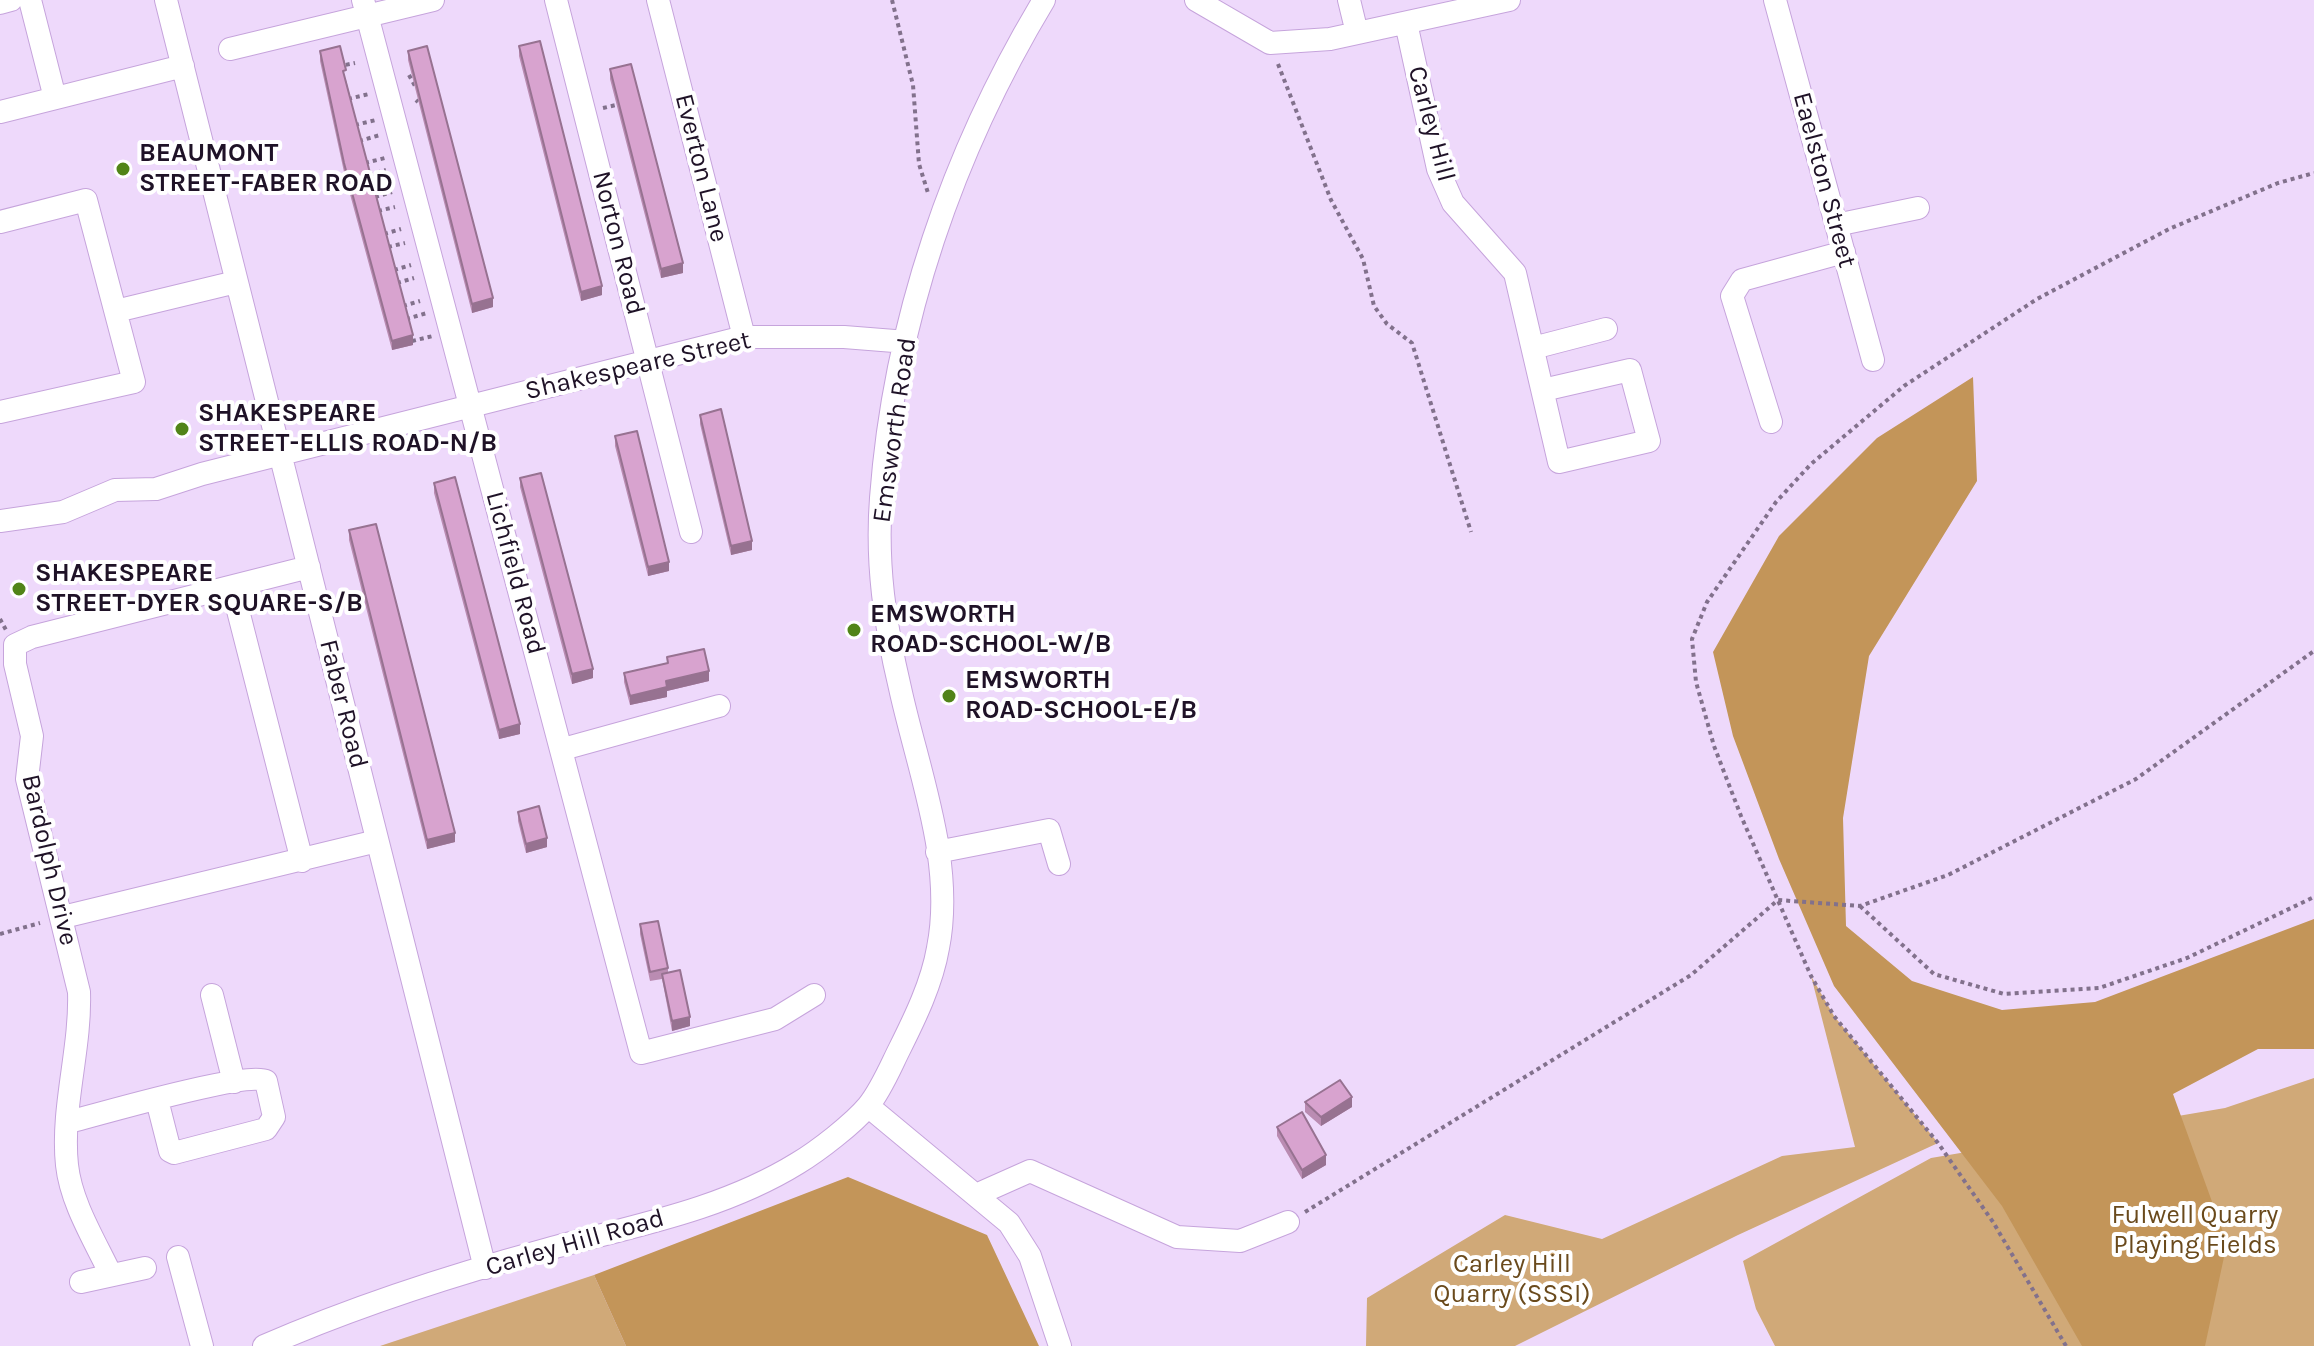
<!DOCTYPE html>
<style>
body{margin:0}
canvas{display:block;background:#eed9fb}
</style>
<canvas width="2314" height="1346"></canvas>
<script>
const c = document.querySelector('canvas').getContext('2d');
c.lineJoin = 'round';
function paint(path, color) { c.fillStyle = color; c.fill(path, 'evenodd'); }
function stroke(path, color, width, dash) { c.strokeStyle = color; c.lineWidth = width; c.lineCap = dash ? 'butt' : 'round'; c.setLineDash(dash || []); c.stroke(path); }
function write(font, color, halo, rows, align = 'center') {
  c.font = font + ' Karla,sans-serif'; c.lineWidth = 8; c.setLineDash([]); c.textBaseline = 'middle'; c.strokeStyle = halo; c.fillStyle = color; for (const [text, x, y, turn = 0] of rows) {
    c.save(); c.translate(x, y); c.rotate((+turn || 0) * Math.PI / 180); c.textAlign = isNaN(turn) ? turn : align; if (halo) c.strokeText(text, 0, 0); c.fillText(text, 0, 0); c.restore();
  }
}
paint(new Path2D(`
 M1811 976 1834 1016 1938 1143 1738 1235 1515 1346H1366L1367 1298 1505 1215 1602 1239 1782 1156 1855 1147Z
 M2314 1078V1346H1775L1756 1309 1743 1261 1931 1158 2225 1108Z
 M594 1275 626 1346H380Z`), '#d0a978');
paint(new Path2D(`
 M1973 377 1977 481 1869 656 1843 818 1846 926 1912 981 2002 1010 2095 1002 2314 919V1049H2258L2173 1094 2227 1243 2205 1346H2082L2002 1206 1834 986 1779 859 1733 736 1713 652 1779 536 1877 438Z
 M848 1177 987 1235 1039 1346H626L594 1275Z`), '#c39559');
const minor = new Path2D(`
 M30 0 55 98
 M166 0 485 1268
 M363 0 641 1053 775 1019 814 995
 M556 0 691 532
 M658 0 744 337
 M1196 0 1270 43 1330 39 1509 0
 M1349 0 1357 33
 M1775 0 1873 360
 M0 3 11 0
 M1406 23 1438 169 1453 203 1515 273 1559 462 1649 441 1630 370 1543 390
 M230 49 433 0
 M0 112 183 66
 M0 222 86 200 134 382 0 412
 M1836 225 1918 208
 M116 311 236 282
 M1533 348 1606 329
 M1771 422 1732 296 1742 280 1844 252
 M0 521 63 512 115 490 156 489 202 474 744 337H844L907 342
 M232 587 302 861
 M563 749 719 706
 M937 852 1049 830 1059 864
 M63 917 377 841
 M212 995 234 1082
 M868 1106 1009 1223 1030 1256 1060 1346
 M69 1122C99 1114 248 1071 266 1081L274 1117 266 1129 174 1153 170 1151 157 1100
 M976 1195 1030 1171 1177 1237 1240 1241 1288 1222
 M178 1257 202 1346
 M111 1275C95 1241 71 1203 67 1165 61 1108 81 1049 79 992L27 779 32 736 15 664V645L32 637 309 567
 M81 1282 145 1268
 M264 1346C356 1306 452 1275 548 1249 633 1226 722 1210 798 1163 818 1151 853 1124 868 1106 881 1090 890 1068 899 1050 915 1018 932 983 938 948 955 862 918 771 900 688 885 625 876 564 881 498 894 322 953 151 1044 0`);
stroke(minor, '#c6a4dc', 24);
stroke(new Path2D(`
 M892 0 913 85 919 164 928 193
 M341 59 345 65 355 63
 M1278 64 1331 200 1363 259 1374 306 1387 324 1412 343 1471 532
 M409 75 415 86
 M348 99 369 94
 M416 100 418 102
 M603 108 616 105
 M355 125 376 120
 M359 141 380 135
 M365 163 385 158
 M369 175 386 170
 M375 197 392 192
 M378 211 395 207
 M384 234 401 229
 M388 247 405 243
 M394 270 411 265
 M397 283 414 278
 M403 306 420 301
 M406 319 427 313
 M412 341 433 336
 M0 619 6 630
 M1860 906 1934 974 2004 994 2099 988 2187 958 2314 897
 M0 934 40 923
 M1305 1212 1691 975 1778 900 1860 906 1948 875 2136 779 2314 651
 M2066 1346 1993 1222 1938 1143 1834 1016 1811 976 1741 816 1714 746 1696 682 1692 639 1707 602 1776 502 1811 464 1904 386 2037 299 2169 229 2278 183 2314 173`), '#82718c', 4, [4, 4]);
stroke(minor, '#fff', 22);
paint(new Path2D(`
 M519 46 602 295 581 301 519 56Z
 M320 51 346 80 413 345 392 350 344 172 320 61Z
 M408 51 493 307 472 313 408 60Z
 M610 69 683 273 661 278 610 79Z
 M700 415 752 550 731 555 700 424Z
 M615 436 669 571 648 576 615 446Z
 M520 478 593 678 572 684 520 487Z
 M434 483 520 734 499 739 434 493Z
 M349 530 455 842 427 849 349 540Z
 M667 657 709 681 667 691V697L630 705 624 682V673L667 663Z
 M518 812 547 847 526 853 518 821Z
 M640 924 668 968V973L690 1026 672 1031 662 979 650 981 640 934Z
 M1305 1102 1352 1107 1321 1126 1305 1112Z
 M1277 1127 1326 1165 1302 1179 1277 1136Z`), '#ba8cb2');
paint(new Path2D(`
 M683 263V273L661 278V269Z
 M602 286V295L581 301V292Z
 M493 298V307L472 313V304Z
 M413 335V345L392 350V341Z
 M752 541V550L731 555V546Z
 M669 562V571L648 576V567Z
 M593 669V678L572 684V674Z
 M709 671V681L667 691V697L630 705V696L666 681Z
 M520 724V734L499 739V730Z
 M455 833V842L427 849V840Z
 M547 838V847L526 853V844Z
 M690 1017V1026L672 1031V1021Z
 M1352 1097V1107L1321 1126V1117Z
 M1326 1155V1165L1302 1179V1170Z`), '#977291');
const building = new Path2D(`
 M540 41 602 286 581 292 519 46Z
 M340 46 346 70 343 71 413 335 392 341 344 163 320 51Z
 M427 46 493 298 472 304 408 51Z
 M631 64 683 263 661 269 610 69Z
 M721 409 752 541 731 546 700 415Z
 M637 431 669 562 648 567 615 436Z
 M541 473 593 669 572 674 520 478Z
 M455 477 520 724 499 730 434 483Z
 M376 524 455 833 427 840 349 530Z
 M704 649 709 671 666 681 667 687 630 696 624 673 668 663 667 657Z
 M539 806 547 838 526 844 518 812Z
 M658 921 668 968 650 972 640 924Z
 M680 970 690 1017 672 1021 662 974Z
 M1340 1080 1352 1097 1321 1117 1305 1102Z
 M1302 1112 1326 1155 1302 1170 1277 1127Z`);
paint(building, '#d8a3cf');
stroke(building, '#977291', 2);
for (const [x, y, r, color] of [
 [123,169,8,"#518418"],
 [182,429,8,"#518418"],
 [19,589,8,"#518418"],
 [854,630,8,"#518418"],
 [949,696,8,"#518418"]
]) { const dot = new Path2D(); dot.arc(x, y, r, 0, 2 * Math.PI); c.fillStyle = color; c.fill(dot); stroke(dot, '#fff', 3); }
write('26px', '#1f1227', '#fff', [
 ["Carley Hill",1431,124,75],
 ["Everton Lane",701,168,76],
 ["Eaelston Street",1824,180,75],
 ["Norton Road",618,243,76],
 ["Shakespeare Street",638,366,-13],
 ["Emsworth Road",895,430,-82],
 ["Lichfield Road",515,573,75],
 ["Faber Road",343,704,76],
 ["Bardolph Drive",49,860,77],
 ["Carley Hill Road",575,1243,-16]
]);
write('bold 26px', '#1f1227', '#fff', [
 ["BEAUMONT",139,154],
 ["STREET-FABER ROAD",139,184],
 ["SHAKESPEARE",198,414],
 ["STREET-ELLIS ROAD-N/B",198,444],
 ["SHAKESPEARE",35,574],
 ["STREET-DYER SQUARE-S/B",35,604],
 ["EMSWORTH",870,615],
 ["ROAD-SCHOOL-W/B",870,645],
 ["EMSWORTH",965,681],
 ["ROAD-SCHOOL-E/B",965,711]
], 'left');
write('26px', '#6a4a1c', '#fff', [
 ["Fulwell Quarry",2195,1216],
 ["Playing Fields",2195,1246],
 ["Carley Hill",1512,1265],
 ["Quarry (SSSI)",1512,1295]
]);
</script>
